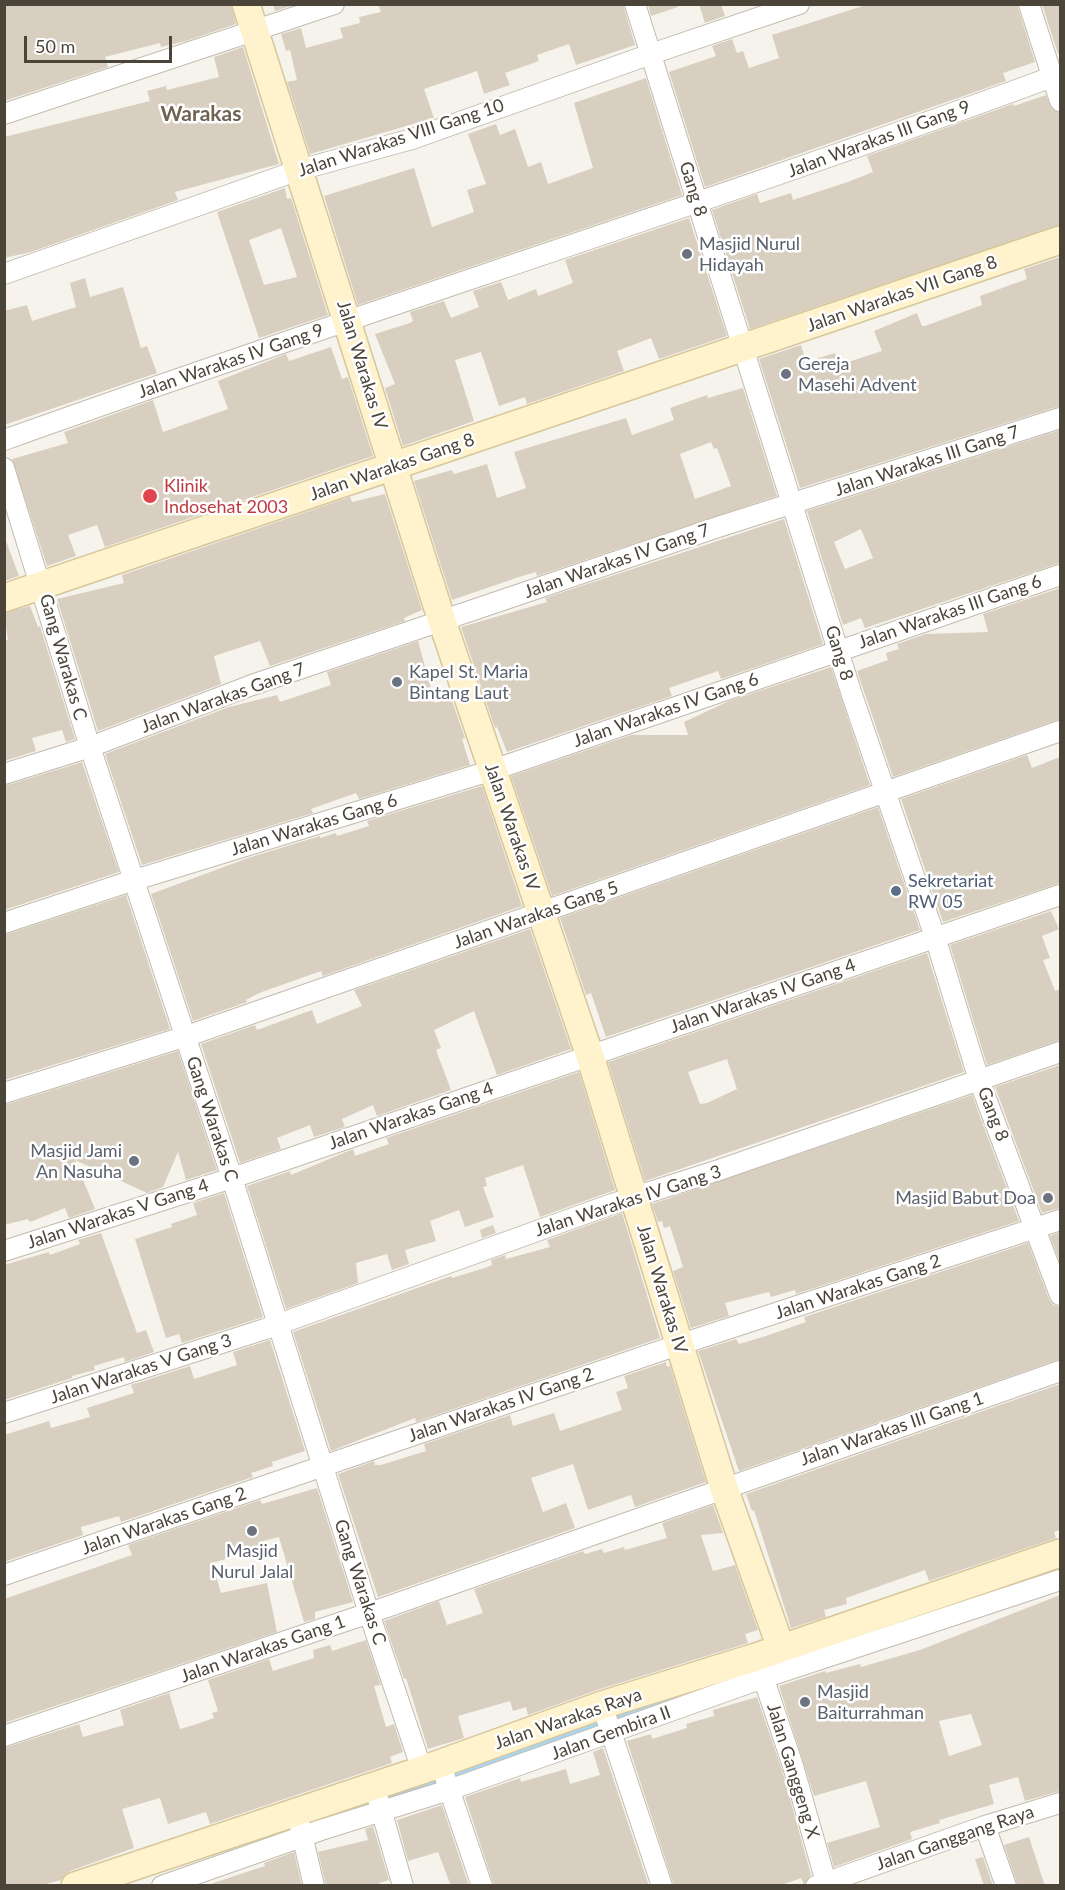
<!DOCTYPE html>
<style>
body{margin:0}
#map{position:relative;width:1065px;height:1890px;overflow:hidden;background:#f6f3ec;font-family:Lato,sans-serif}
canvas{display:block}
.frame{position:absolute;inset:0;border:6px solid #4b4439;pointer-events:none}
.scale{position:absolute;left:24px;top:36px;width:148px;height:27px;box-sizing:border-box;border:3px solid #4b4439;border-top:0;padding-left:8px;font-size:18px;line-height:21px;white-space:nowrap;color:#4b4439;-webkit-text-stroke:4px #fff;paint-order:stroke}
</style>
<div id="map">
<canvas width="1065" height="1890"></canvas>
<div class="frame"></div>
<div class="scale">50 m</div>
</div>
<script>
const c = document.querySelector('canvas').getContext('2d');
c.lineJoin = 'round';
function stroke(path, color, width, dash) { c.strokeStyle = color; c.lineWidth = width; c.lineCap = dash ? 'butt' : 'round'; c.setLineDash(dash || []); c.stroke(path); }
function paint(path, color) { c.fillStyle = color; c.fill(path, 'evenodd'); }
function write(font, color, halo, rows, align = 'center') {
  c.font = font + ' Lato,sans-serif'; c.lineWidth = 5; c.setLineDash([]); c.textBaseline = 'middle'; c.strokeStyle = halo; c.fillStyle = color; for (const [text, x, y, turn = 0] of rows) {
    c.save(); c.translate(x, y); c.rotate((+turn || 0) * Math.PI / 180); c.textAlign = isNaN(turn) ? turn : align; if (halo) c.strokeText(text, 0, 0); c.fillText(text, 0, 0); c.restore();
  }
}
stroke(new Path2D(`
 M258 1839 433 1784 674 1696`), '#a9d4f2', 6);
paint(new Path2D(`
 M4 4H231L236 24 186 41 161 47 160 43 105 57 108 67 4 101Z
 M273 4H294V5L275 11Z
 M378 4H623L635 45 576 65 569 44 537 55 539 61 505 73 510 85 484 94 477 71 424 89 434 118 310 154 287 82 297 80 290 50 286 51 281 34 301 28 306 48 343 38 340 28 360 23 359 17 381 12Z
 M648 4H677L678 7 651 16Z
 M699 4H721L725 16 705 23Z
 M869 4H1017L1035 62 1003 73 1006 81 705 187 669 72 716 56 712 46 732 39 737 53 743 51 749 68 779 58 772 35Z
 M1042 4H1060V53L1058 54Z
 M243 47 279 164 175 192 178 200 31 252 4 258V137L150 101 147 91 166 86 167 90 219 77 214 57Z
 M646 78 682 195 358 305 324 196 414 168 432 227 474 212 467 190 486 184 468 134 496 124 500 135 515 129 528 167 541 162 548 184 593 168 574 103Z
 M1046 95 1052 109 1060 113V225L750 329 712 210 757 194 760 203 791 193 793 200 848 182 873 172 867 156 1013 104 1014 106Z
 M285 188 287 199 291 198 328 315 259 338 217 212ZM281 228 297 277 264 285 249 240Z
 M689 218 727 336 659 359 651 338 617 351 624 371 527 404 525 397 499 406 481 352 455 360 474 421 403 446 385 388 395 384 375 334 410 323 413 321 410 312 444 301 451 318 479 307 473 291 501 282 508 300 536 289 538 296 573 283 565 260Z
 M1060 257V406L800 488 759 359 801 345 806 362 835 353 839 365 882 351 874 331 917 313 922 326H925L982 305 980 296 1027 279 1024 269Z
 M85 278 90 297 123 287 141 348 147 346 157 373 4 425V311L27 305 32 321 76 307 70 283Z
 M331 347 342 379 348 377 373 456 105 547 97 525 68 535 76 556 47 566 12 459 68 443 64 432 153 400 163 432 228 409 218 381 286 354 289 361Z
 M743 388 777 496 537 576 536 572 519 577 452 600 414 481 452 470 454 474 487 464 497 498 526 488 514 452 626 418 632 435 674 420 670 408 707 395 708 398ZM711 442 714 449 717 448 731 486 695 499 680 454Z
 M1060 430V563L865 628 861 618 843 625 807 511ZM861 529 873 558 845 569 834 542Z
 M385 494 422 610 404 618 405 621 270 666 260 641 214 656 221 684 98 731 57 599 124 583 122 575 350 497 352 502Z
 M784 519 823 644 721 679 718 671 669 688 672 696 507 752 497 727 495 728 461 627 547 602 545 598Z
 M6 541 19 576 4 581V542Z
 M1060 588V719L893 777 857 671 888 660 886 653 899 649 897 644 926 634 988 632 983 614Z
 M30 606 38 627 40 626 75 739 66 742 62 730 32 738 36 751 4 761V641L8 640 4 613Z
 M418 641 435 703 451 698 465 738 462 739 470 765 359 799 356 793 311 809 313 813 142 865 105 754 229 707 277 695 280 702 331 685 327 672Z
 M831 667 870 785 552 896 511 776 631 735H688L684 722 729 701Z
 M1027 755 1032 768 1060 757V883L943 922 901 799Z
 M82 762 119 872 4 910V786Z
 M482 786 522 906 323 976 321 971 259 993 246 1000 247 1002 193 1021 151 894 248 858 320 836V838L336 833 337 836 369 826 367 821Z
 M878 807 920 930 606 1037 591 993 586 995 560 918Z
 M126 895 170 1029 4 1080V935Z
 M1051 911 1059 929 1042 936 1050 958 1043 960 1055 991 1060 989V1040L987 1065 950 945Z
 M530 929 571 1049 497 1075 474 1011 434 1030 441 1048 436 1050 451 1090 377 1116 373 1105 342 1119 345 1127 314 1137 310 1125 277 1138 281 1149 240 1163 201 1044 255 1025 257 1030 312 1010 317 1024 362 1006 354 990Z
 M927 953 964 1072 645 1181 608 1062ZM727 1059 737 1089 707 1103 700 1104 688 1072Z
 M178 1051 217 1170 186 1180 178 1152 163 1187 147 1193 75 1160 95 1209 69 1218 65 1208 30 1222 28 1219 4 1225V1105Z
 M1060 1065V1208L1042 1213 995 1087Z
 M579 1072 615 1190 540 1217 523 1165 485 1178 487 1186 483 1187 494 1217 465 1227 459 1210 430 1221 436 1241 405 1250 409 1264 392 1270 387 1254 356 1263 358 1283 286 1309 247 1186 290 1171 291 1175 353 1149 355 1156 389 1144 386 1138Z
 M972 1095 1019 1221 796 1294 795 1290 771 1297 769 1292 725 1303 729 1316 691 1328 673 1271 683 1267 670 1226 664 1228 662 1221 658 1222 652 1204Z
 M224 1193 263 1317 182 1343 179 1334 166 1338 135 1239 172 1227 171 1224 197 1215 193 1203Z
 M622 1213 660 1338 416 1422 415 1418 331 1451 293 1332 451 1276 452 1278 485 1268 492 1265 491 1260 505 1255 506 1259 550 1247 547 1240Z
 M493 1225 496 1233 482 1238 480 1230Z
 M1060 1232V1262L1050 1236Z
 M101 1233 137 1333 146 1330 154 1352 125 1362 124 1357 94 1366 95 1370 72 1376V1378L4 1400V1265L49 1252 50 1255 80 1244 78 1240Z
 M1028 1243 1049 1299 1053 1305 1060 1307V1359L739 1471 698 1351 736 1339 739 1344 766 1336 806 1322 804 1317Z
 M270 1340 305 1451 272 1462 273 1466 251 1473 253 1477 121 1522 119 1516 81 1527 83 1535 4 1562V1435L49 1421 51 1428 90 1417 87 1408 134 1393 131 1385 190 1366 194 1379 237 1365 233 1352Z
 M666 1362 667 1367 670 1366 706 1482 635 1507 631 1495 588 1510 573 1464 531 1478 543 1512 566 1503 575 1528 378 1597 338 1474 374 1461 375 1465H381L426 1451 424 1444 510 1415 513 1426 554 1413 560 1431 622 1410 616 1392 628 1388 624 1376Z
 M1060 1384V1530L1054 1532 1056 1538 929 1581 925 1570 846 1598 847 1604 824 1610 826 1617 791 1628 754 1510 752 1511 746 1494Z
 M317 1488 353 1602 315 1612V1619L304 1622 279 1537 259 1542 260 1549 212 1563 221 1593 267 1583 277 1632 4 1723V1599L132 1555 128 1545 260 1500 262 1504Z
 M713 1505 723 1533 701 1535 713 1571 735 1565 758 1630 745 1634 748 1643 597 1690 528 1715 526 1707 513 1711 510 1701 458 1716 464 1738 428 1749 406 1678 404 1679 384 1621 439 1601 447 1625 483 1613 474 1589 583 1551 585 1554 602 1549 604 1553 624 1547 625 1550 667 1538 662 1523Z
 M1060 1595V1791L1025 1801 1018 1777 989 1785 994 1804 939 1820 940 1823 910 1832 912 1839 834 1867 827 1843 880 1827 866 1781 814 1796 779 1686 825 1671 826 1673 860 1664 861 1667 920 1650ZM971 1714 982 1745 949 1756 939 1721Z
 M366 1640 381 1685 374 1686 386 1727 394 1724 403 1752 390 1757 392 1763 210 1824 206 1812 168 1824 160 1798 122 1809 134 1848 70 1871 61 1880 39 1886H4V1748L79 1724 83 1737 124 1725 120 1710 169 1693 180 1729 194 1725 214 1718 212 1713 218 1711 208 1680 269 1659 273 1671 314 1658 313 1650 330 1645 332 1651Z
 M757 1697 782 1770 811 1875 804 1885 801 1878 779 1886H674L627 1741 651 1734 652 1739 687 1728 686 1724 714 1716 713 1710Z
 M603 1748 649 1886H494L465 1797 520 1778 521 1782 566 1769 570 1784 600 1775 593 1752Z
 M442 1805 469 1886H451L438 1852 408 1861 397 1820Z
 M373 1826 389 1880 379 1883 380 1886H326L318 1852 368 1840 365 1829Z
 M1029 1837 1045 1886H1018L1004 1845Z
 M294 1852 302 1886H213V1883L265 1866 264 1863Z
 M983 1857 993 1886H984L975 1859Z`), '#d8cfc1');
const street = new Path2D(`
 M635 4 852 695 935 937 979 1080 1060 1295
 M1029 4 1060 101
 M4 114 334 4
 M4 274 299 170 412 139 651 54 799 4
 M4 440C355 314 711 203 1060 74
 M4 468 90 747 232 1178 369 1613 422 1770
 M4 774 90 747 252 685 718 527 1060 418
 M4 923 125 883 493 770 1060 575
 M4 1093 190 1035 1060 731
 M4 1251 235 1177 1060 895
 M4 1413 265 1329 612 1204 719 1170 1060 1052
 M4 1575 660 1351 1060 1220
 M760 1668 793 1766 827 1886
 M602 1705 662 1886
 M4 1736 384 1608 1060 1371
 M445 1777 482 1886
 M378 1799 403 1886
 M300 1826 314 1886
 M985 1826 1006 1886
 M162 1886 321 1830 449 1790 763 1678 1060 1580
 M816 1886 985 1826 1060 1803`);
const secondary = new Path2D(`
 M246 4 442 621 590 1056 724 1488 781 1648
 M4 598 1060 240
 M75 1886 422 1770 602 1705 756 1657 1060 1553`);
stroke(street, '#c2bbae', 22);
stroke(secondary, '#d6c79b', 30);
stroke(street, '#fff', 20);
stroke(secondary, '#fff3cd', 27);
for (const [x, y, r, color] of [
 [687,254,6,"#6b7280"],
 [786,374,6,"#6b7280"],
 [150,496,8,"#e0444e"],
 [397,682,6,"#6b7280"],
 [896,891,6,"#5c6f8a"],
 [134,1161,6,"#6b7280"],
 [1048,1198,6,"#6b7280"],
 [252,1531,6,"#6b7280"],
 [805,1702,6,"#6b7280"]
]) { const dot = new Path2D(); dot.arc(x, y, r, 0, 2 * Math.PI); c.fillStyle = color; c.fill(dot); stroke(dot, '#fff', 2); }
write('18px', '#4b4439', '#fff', [
 ["Jalan Warakas VIII Gang 10",401,138,-18],
 ["Jalan Warakas III Gang 9",879,139,-20],
 ["Gang 8",693,189,73],
 ["Jalan Warakas VII Gang 8",902,294,-19],
 ["Jalan Warakas IV Gang 9",231,361,-19],
 ["Jalan Warakas IV",362,365,73],
 ["Jalan Warakas III Gang 7",927,461,-18],
 ["Jalan Warakas Gang 8",392,467,-19],
 ["Jalan Warakas IV Gang 7",617,561,-19],
 ["Jalan Warakas III Gang 6",950,612,-19],
 ["Gang 8",839,653,73],
 ["Gang Warakas C",63,657,74],
 ["Jalan Warakas Gang 7",223,698,-20],
 ["Jalan Warakas IV Gang 6",666,710,-19],
 ["Jalan Warakas Gang 6",314,825,-17],
 ["Jalan Warakas IV",512,827,71],
 ["Jalan Warakas Gang 5",536,915,-19],
 ["Jalan Warakas IV Gang 4",763,996,-19],
 ["Gang 8",993,1114,69],
 ["Jalan Warakas Gang 4",411,1116,-19],
 ["Gang Warakas C",212,1119,72],
 ["Jalan Warakas IV Gang 3",628,1201,-18],
 ["Jalan Warakas V Gang 4",118,1214,-18],
 ["Jalan Warakas Gang 2",858,1287,-18],
 ["Jalan Warakas IV",662,1289,73],
 ["Jalan Warakas V Gang 3",141,1369,-18],
 ["Jalan Warakas IV Gang 2",501,1405,-19],
 ["Jalan Warakas III Gang 1",892,1429,-19],
 ["Jalan Warakas Gang 2",164,1521,-19],
 ["Gang Warakas C",360,1582,72],
 ["Jalan Warakas Gang 1",263,1649,-19],
 ["Jalan Warakas Raya",568,1719,-19],
 ["Jalan Gembira II",611,1733,-20],
 ["Jalan Ganggeng X",793,1771,73],
 ["Jalan Ganggang Raya",955,1838,-19]
]);
write('18px', '#5b616d', '#fff', [
 ["Masjid Nurul",699,244],
 ["Hidayah",699,265],
 ["Gereja",798,364],
 ["Masehi Advent",798,385],
 ["Kapel St. Maria",409,672],
 ["Bintang Laut",409,693],
 ["Masjid Jami",122,1151,"right"],
 ["An Nasuha",122,1172,"right"],
 ["Masjid Babut Doa",1036,1198,"right"],
 ["Masjid",252,1551,"center"],
 ["Nurul Jalal",252,1572,"center"],
 ["Masjid",817,1692],
 ["Baiturrahman",817,1713]
], 'left');
write('18px', '#be3a42', '#fff', [
 ["Klinik",164,486],
 ["Indosehat 2003",164,507]
], 'left');
write('18px', '#4e5e75', '#fff', [
 ["Sekretariat",908,881],
 ["RW 05",908,902]
], 'left');
write('bold 21px', '#6e6250', '#fff', [
 ["Warakas",201,114]
]);
</script>
